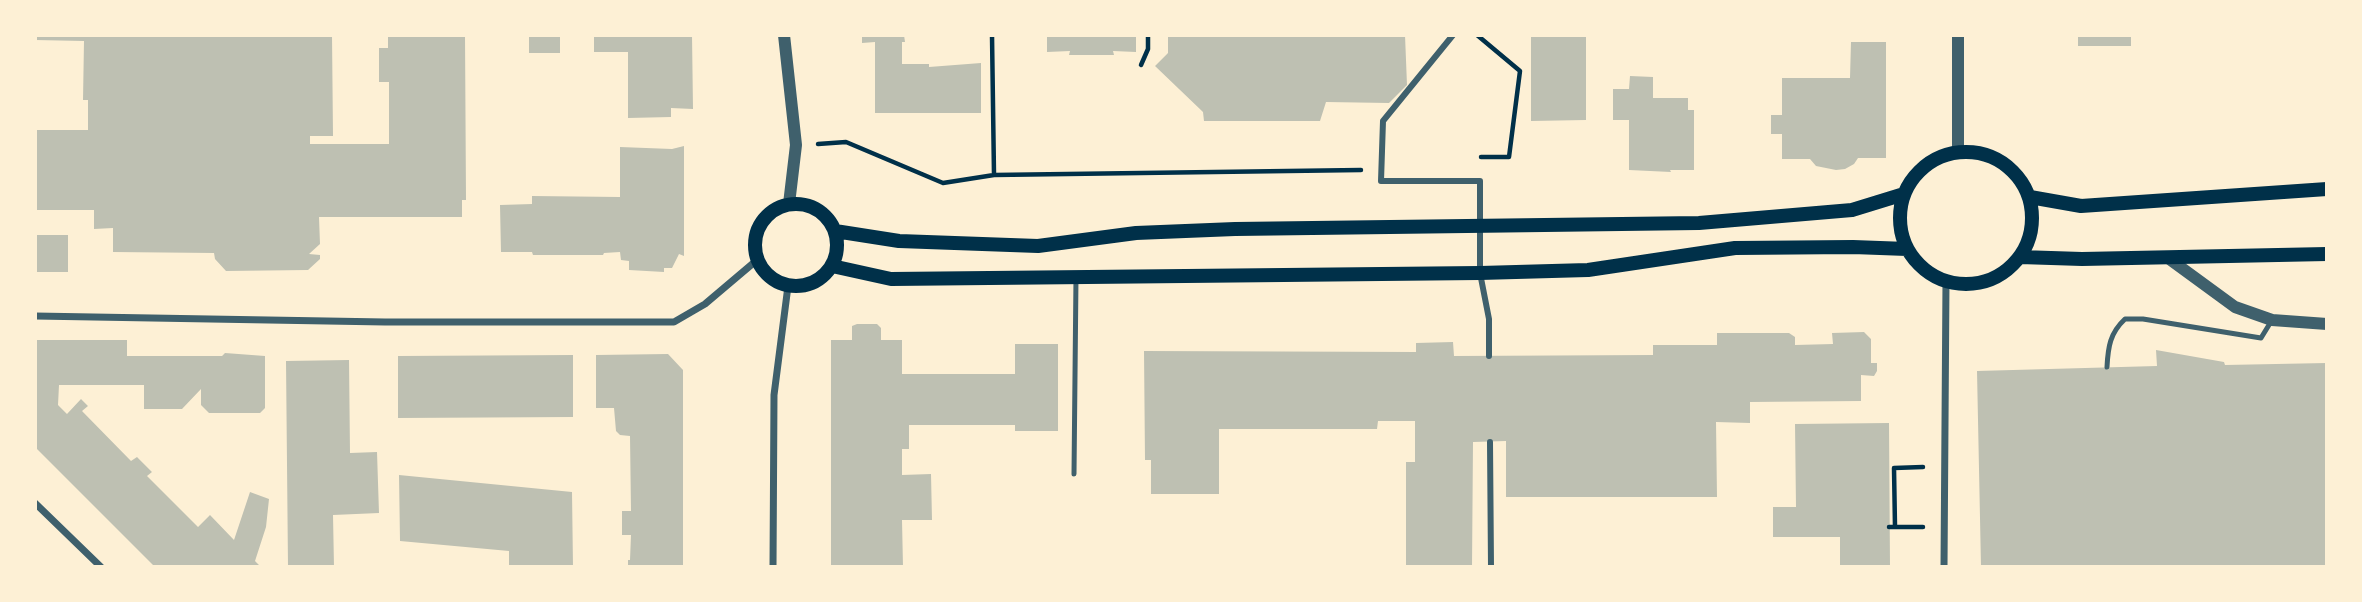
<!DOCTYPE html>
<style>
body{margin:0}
#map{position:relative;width:2362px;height:602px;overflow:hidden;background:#fdf0d5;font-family:Roboto,sans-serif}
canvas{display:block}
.frame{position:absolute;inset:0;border:37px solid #fdf0d5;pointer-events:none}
</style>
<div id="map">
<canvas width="2362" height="602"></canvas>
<div class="frame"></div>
</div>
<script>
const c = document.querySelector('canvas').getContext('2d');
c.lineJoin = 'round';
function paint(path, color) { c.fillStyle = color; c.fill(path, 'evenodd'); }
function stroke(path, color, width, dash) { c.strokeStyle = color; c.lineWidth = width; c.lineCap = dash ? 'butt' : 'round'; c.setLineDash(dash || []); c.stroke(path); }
paint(new Path2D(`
 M35 35H332L333 136H310V144H389V82H379V48H388V35H465L466 200H462V217H319L320 244 309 254 320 255V259L308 270 226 271 215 259 214 253 113 252V228L94 229V210H35V130H88V100H83L84 41 35 40Z
 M529 35H560V53H529Z
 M594 35H692L693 109 671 108V117L628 118V52H594Z
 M862 35H904L905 42H902V64H929V67L981 63V113H875V42L862 43Z
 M1047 35H1136V52L1113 51 1114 55H1069L1070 51 1047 52Z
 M1168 35H1405L1407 85 1389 103 1326 102 1320 121H1204L1203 112 1155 66 1168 53Z
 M1531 35H1586V120L1531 121Z
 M2078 35H2131V46H2078Z
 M1851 42H1886V158H1858L1854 164 1845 169 1836 170 1816 166 1810 159H1782V134H1771V115H1782V78H1850Z
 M1630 76 1653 77V98H1688V110H1694V170H1670L1671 172 1629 170V120H1613V89H1629Z
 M684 146V256L679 254 672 268H664V272L629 270V261L621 260 620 252 604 253 603 255H533L532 252H501L500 205 532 204V196L620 197V147L672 149Z
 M35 235H68V272H35Z
 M857 324H877L881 328V340H902V374H1015V344H1058V431H1015V425H909V449H902V475L931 474 932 520H902L903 567H831V340H852V326Z
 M1864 332 1871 339V363H1877V371L1874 376 1861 375V401L1750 402V423L1716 422 1717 497H1506V441L1473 442 1472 567H1406V462H1415V421H1378L1377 429H1219V494H1151V460H1145L1144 351 1416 352V343L1453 342 1454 356 1653 355V345H1717V333H1789L1795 337V345L1833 344 1832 333Z
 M35 340H127V356H222L225 353 265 356V408L260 413H209L201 405V389L182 409H144V385H59L58 405 67 414 81 399 88 406 82 411 131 461 137 457 152 472 147 476 198 527 210 515 234 540 250 492 269 499 266 527 255 561 261 567H155L35 447Z
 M2156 350 2224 362 2225 365 2327 363V567H1981L1977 371 2157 366Z
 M668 354 683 370V567H628V560H630L631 535H622V511H631L630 436 620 435 616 431 614 408H596V355Z
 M573 355V417L398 418V356Z
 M349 360 350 453 377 452 379 513 333 515 334 567H288L286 361Z
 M1889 423 1890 567H1840V537H1773V507H1796L1795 424Z
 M399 475 572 492 573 567H509V551L400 541Z`), '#bec0b2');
stroke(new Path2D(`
 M992 35 994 175
 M1477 35 1520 71 1509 157H1481
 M1141 65 1148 49V35
 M818 144 846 142 943 183 994 175 1361 170
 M1889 527H1923
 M1895 527 1894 468 1923 467`), '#003049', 4.5);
stroke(new Path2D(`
 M2107 367C2108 347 2110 333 2125 319H2143L2261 338 2272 320
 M1074 474 1076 277`), '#3f606c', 5);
stroke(new Path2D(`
 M1453 35 1383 121 1381 181H1480V273L1489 319V356
 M1490 442 1491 567`), '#3f606c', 6);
stroke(new Path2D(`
 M35 316 385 322H674L705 304 757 260
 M35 503 101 567
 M773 567 774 395 788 286
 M1944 567 1946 281`), '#3f606c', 7);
stroke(new Path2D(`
 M784 35 796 145 789 204
 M1958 153V35
 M2168 258 2235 307 2272 320 2327 324`), '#3f606c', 12);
stroke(new Path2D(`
 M1900 218a66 66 0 1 1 132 0a66 66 0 1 1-132 0Z
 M2030 197 2081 206 2327 189
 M755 245a41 41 0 1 1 82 0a41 41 0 1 1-82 0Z
 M835 231 899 241 1038 246 1136 233 1235 229 1699 223 1852 210 1904 194
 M2020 257 2082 259 2327 254
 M832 266 891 279 1480 273 1588 270 1735 248 1853 247 1907 249`), '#003049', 14);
</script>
